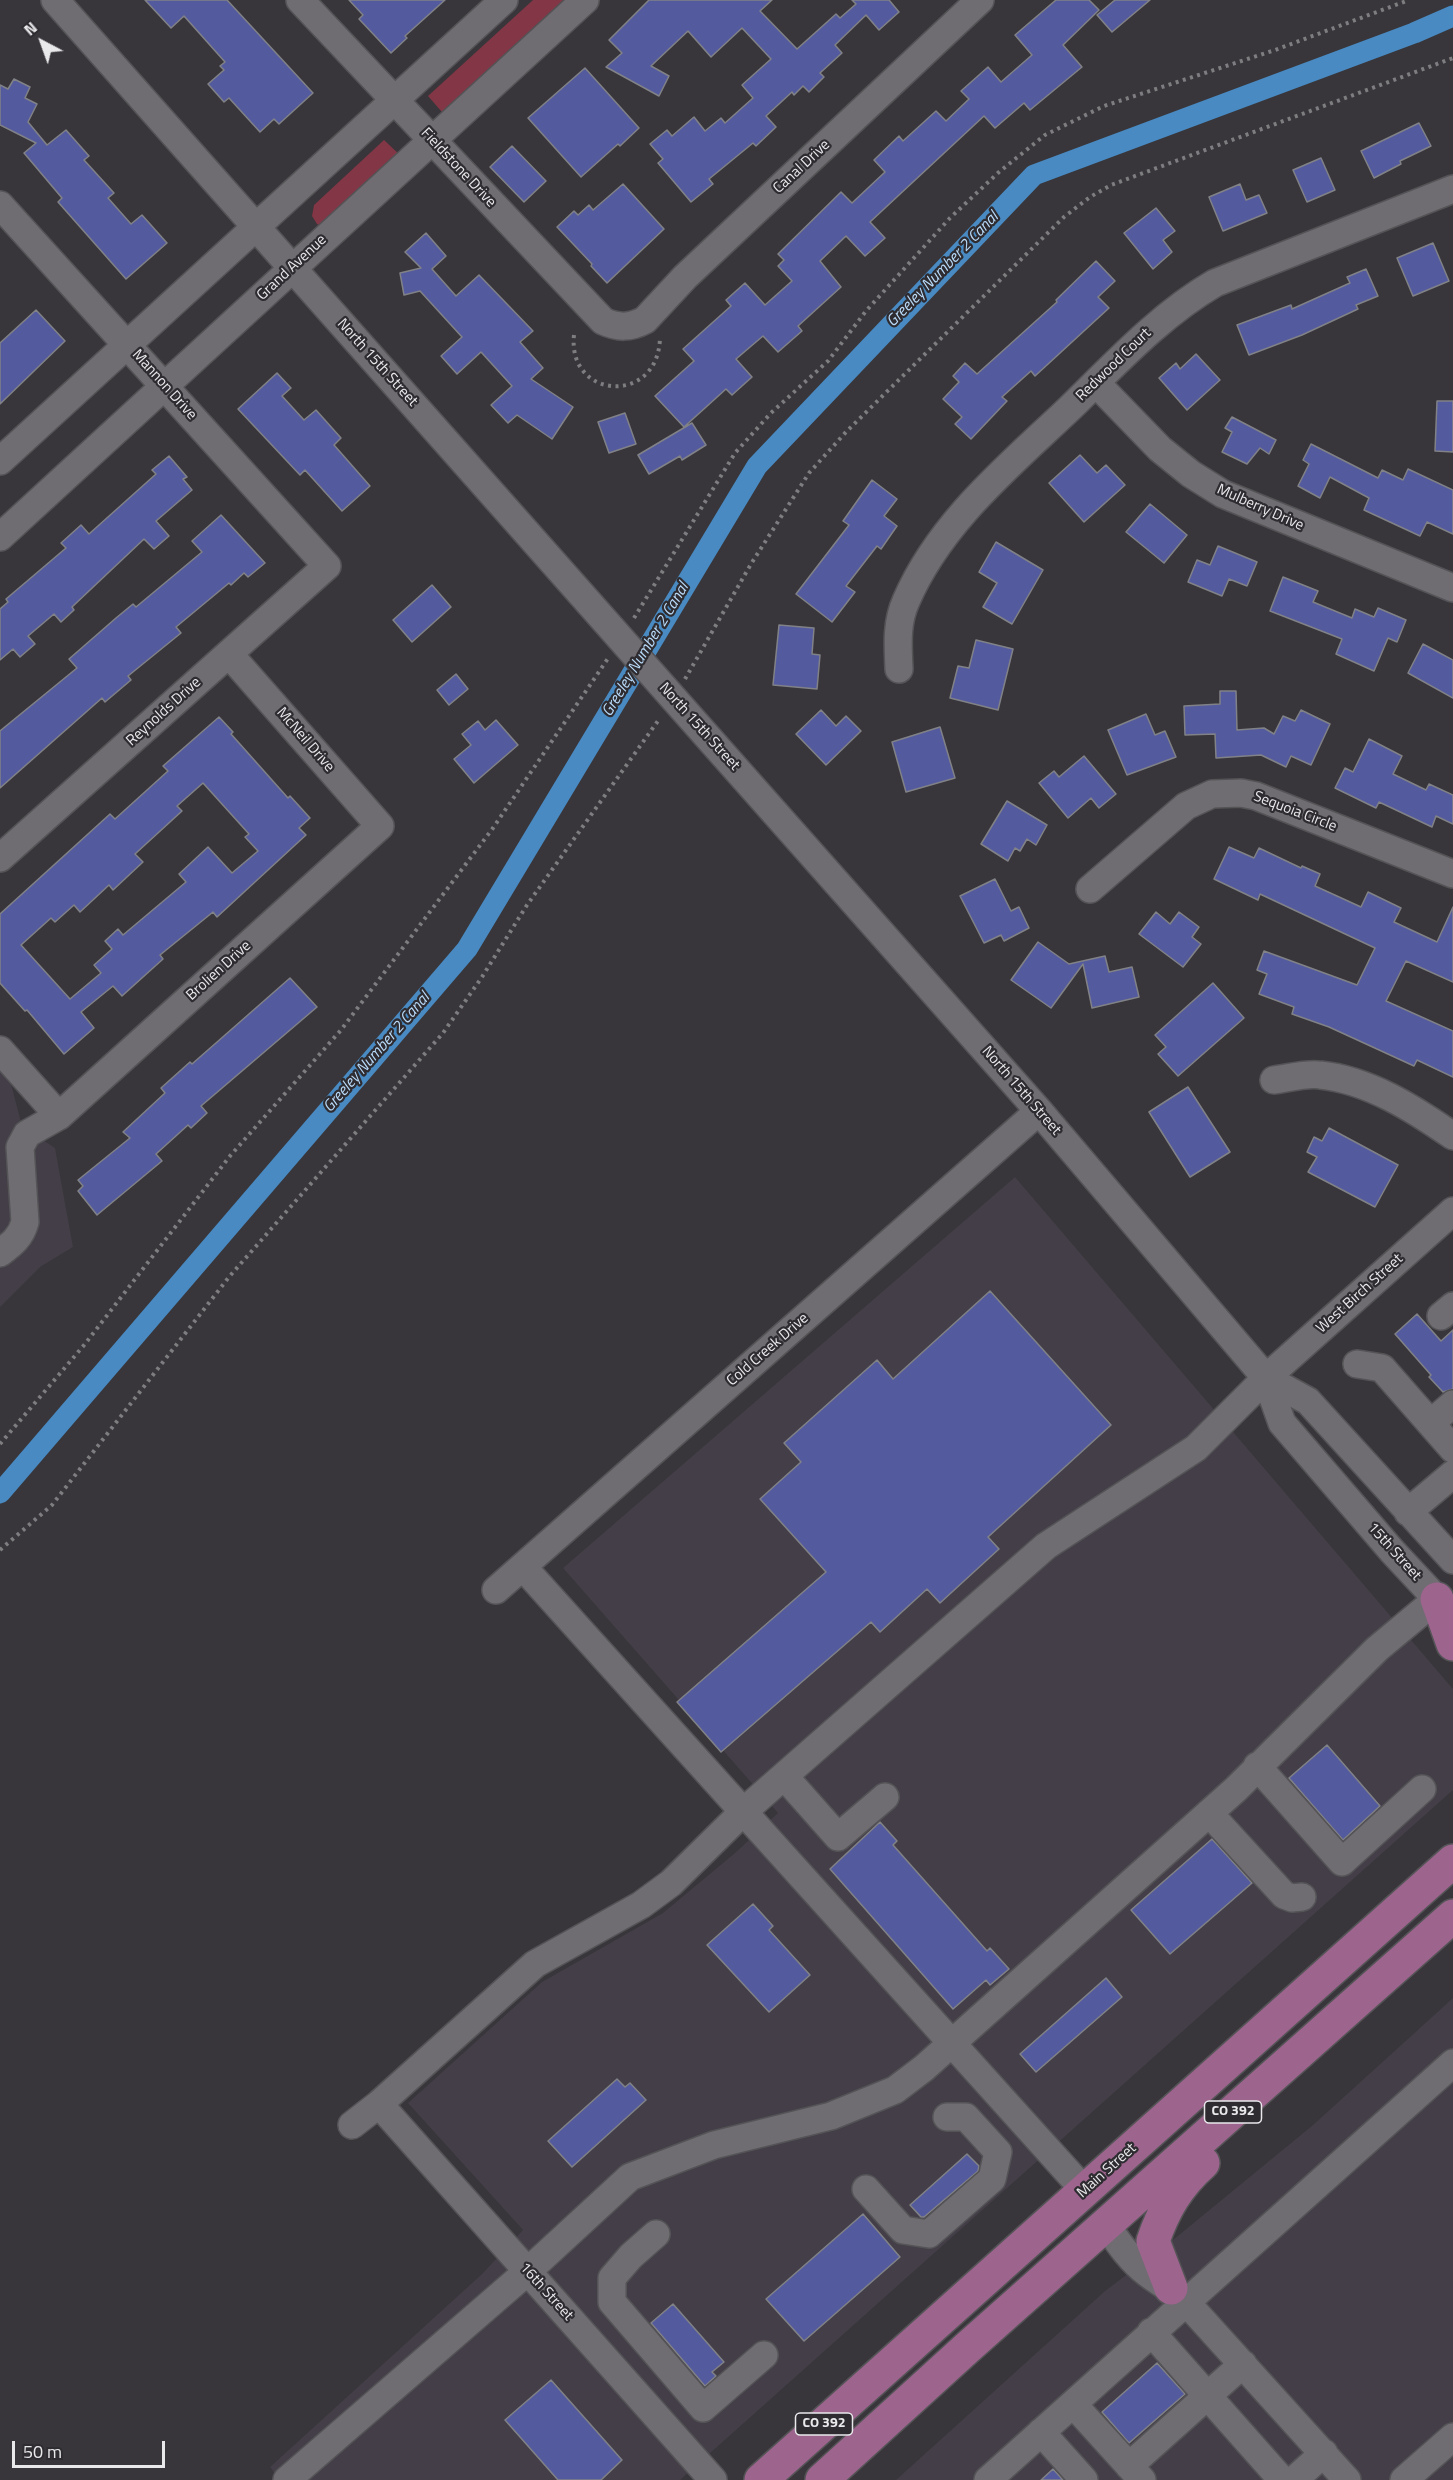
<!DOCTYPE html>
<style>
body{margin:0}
#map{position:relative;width:1453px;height:2480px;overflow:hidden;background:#38363a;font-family:"Titillium Web",sans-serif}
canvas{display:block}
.north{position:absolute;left:12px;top:12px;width:60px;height:60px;-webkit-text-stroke:4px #2e2c30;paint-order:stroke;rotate:319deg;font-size:16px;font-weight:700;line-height:24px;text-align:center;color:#e9e8eb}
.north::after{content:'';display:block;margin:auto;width:21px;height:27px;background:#e9e8eb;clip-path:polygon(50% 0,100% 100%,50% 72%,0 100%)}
.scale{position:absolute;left:12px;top:2441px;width:153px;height:27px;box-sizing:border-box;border:3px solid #e9e8eb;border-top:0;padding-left:8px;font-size:18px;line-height:21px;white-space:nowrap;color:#e9e8eb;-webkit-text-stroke:4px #2e2c30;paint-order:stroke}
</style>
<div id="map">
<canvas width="1453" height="2480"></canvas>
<div class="north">N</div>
<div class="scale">50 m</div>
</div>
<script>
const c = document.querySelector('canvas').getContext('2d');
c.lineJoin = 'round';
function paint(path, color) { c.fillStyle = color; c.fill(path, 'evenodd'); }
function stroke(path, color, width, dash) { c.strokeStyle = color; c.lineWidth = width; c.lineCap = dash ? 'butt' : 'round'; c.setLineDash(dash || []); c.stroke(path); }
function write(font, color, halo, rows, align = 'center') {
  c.font = font + ' "Titillium Web",sans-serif'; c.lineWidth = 4.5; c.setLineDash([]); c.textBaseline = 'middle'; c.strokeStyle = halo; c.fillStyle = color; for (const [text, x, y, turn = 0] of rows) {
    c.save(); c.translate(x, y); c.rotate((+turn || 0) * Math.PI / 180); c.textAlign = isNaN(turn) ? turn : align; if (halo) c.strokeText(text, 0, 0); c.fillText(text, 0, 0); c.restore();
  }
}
paint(new Path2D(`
 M0 1069 10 1080 22 1126 55 1148 73 1247 40 1267 0 1307Z
 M1015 1177 1453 1689V1790L680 2480H280L270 2467 482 2274 523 2230 408 2103 542 1982 663 1913 735 1853 778 1813 563 1568Z
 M1453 1998V2480H896L1105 2291 1179 2235 1313 2125Z`), '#433e47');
paint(new Path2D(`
 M533 0H575L448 119 428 96Z
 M384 140 401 156 322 227 317 224 312 216 314 205Z`), '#833645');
stroke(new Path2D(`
 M0 1493 467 949 757 466 1034 175 1414 33 1453 16`), '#498ac2', 21);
const building = new Path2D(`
 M145 0H227L313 93 279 124 274 119 260 132 229 98 224 102 208 84 224 70 220 66 225 62 184 16 171 28Z
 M349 0H445L405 36 407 38 391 53 359 19 363 15Z
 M649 0H772L760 11 797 49 836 14 840 18 856 4 852 0H889L899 12 879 30 866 15 835 45 842 53 820 73 824 77 809 92 803 86 794 95 792 92 766 116 776 127 756 146 753 143 709 179 713 184 691 202 658 163 663 159 650 144 667 130 672 136 694 117 705 131 721 118 725 123 753 98 742 85 771 59 742 28 711 57 688 31 651 66 669 76 659 96 606 67 622 53 609 40Z
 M1056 0H1089L1099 10 1063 45 1082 67 1030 110 1024 103 995 128 984 116 870 222 885 238 865 256 846 236 820 261 841 287 798 326 802 331 778 352 763 336 736 359 752 377 732 395 726 389 684 427 655 396 694 361 683 349 731 306 726 300 745 283 765 305 792 281 778 266 784 260 778 254 841 192 852 203 885 172 874 160 899 136 903 141 936 111 946 121 969 99 961 91 988 67 1001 82 1032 55 1015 35Z
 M1115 0H1150L1112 32 1097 15Z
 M585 68 639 128 620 146 618 144 581 177 528 118Z
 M14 79 30 87 25 98 37 104 28 122 47 145 66 130 89 156 84 160 114 193 108 198 131 224 142 215 167 243 126 279 58 202 62 198 24 153 36 143 0 125V85L8 89Z
 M1419 123 1431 146 1400 161 1401 164 1374 178 1361 151Z
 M512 146 546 181 524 202 490 167Z
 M1321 158 1335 190 1307 202 1293 170Z
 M623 184 664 229 607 283 591 266 592 264 557 227 574 211 578 215 589 205 593 210Z
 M1240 184 1246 200 1259 195 1267 213 1223 231 1209 197Z
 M1156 208 1175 231 1163 240 1172 252 1153 269 1124 233Z
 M426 233 446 256 432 269 456 296 479 275 533 331 520 342 543 368 531 379 573 407 552 439 517 415 508 423 491 405 512 386 481 352 457 374 441 356 462 337 420 291 404 295 400 273 421 268 405 252Z
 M1433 243 1449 281 1413 296 1397 258Z
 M1096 261 1115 281 1098 297 1109 308 1035 376 1031 371 1002 397 1007 401 971 439 955 424 962 417 943 399 959 382 953 376 965 363 977 374 1057 302 1056 300Z
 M1366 269 1378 296 1356 305 1358 309 1302 335 1249 355 1237 325 1291 305 1292 309 1350 283 1347 277Z
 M36 310 65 341 0 404V343Z
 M1196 354 1220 380 1187 410 1159 378 1176 363 1180 369Z
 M277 373 291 388 282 396 304 420 316 410 341 438 334 445 370 486 342 511 305 470 300 475 238 409Z
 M1437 401H1453V452L1435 451Z
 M625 413 636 444 609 453 598 422Z
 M1232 417 1276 440 1269 454 1260 448 1247 464 1222 452 1232 432 1225 428Z
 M692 423 706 445 682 460 680 456 649 474 638 455Z
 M1311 444 1378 478 1382 470 1403 480 1408 469 1453 490V534L1427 522 1420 536 1364 510 1369 498 1330 477 1320 498 1298 486 1309 464 1303 460Z
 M1080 455 1097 473 1106 465 1125 485 1084 522 1049 483Z
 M169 456 187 477 183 479 192 490 156 521 169 536 154 549 144 539 72 607 74 610 61 622 54 614 28 636 35 644 20 657 13 649 0 660V609L8 602 6 599 66 548 61 543 81 525 89 534 156 474 152 470Z
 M872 480 897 499 884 516 897 526 881 549 877 546 846 586 855 592 832 622 796 594 849 525 843 521Z
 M1150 504 1187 535 1164 563 1126 532Z
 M221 515 265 563 248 577 244 573 231 585 229 583 176 627 181 633 128 676 131 680 105 702 102 698 0 788V731L77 668 69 659 116 618 133 604 136 607 202 552 192 541Z
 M996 542 1043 570 1012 624 983 607 997 583 979 572Z
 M1218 546 1257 562 1247 586 1229 579 1222 596 1188 582 1197 560 1210 565Z
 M1283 577 1318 591 1313 602 1352 618 1355 609 1374 617 1378 608 1406 620 1397 642 1388 638 1374 671 1336 654 1342 639 1270 611Z
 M432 585 451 607 412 642 393 620Z
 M779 625 814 628 812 654 820 655 817 689 773 685Z
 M976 640 1013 649 998 710 950 698 958 666 969 668Z
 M1423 644 1453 660V698L1408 673Z
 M456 674 468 689 449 705 437 690Z
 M1220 691H1236L1237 730 1264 728 1274 734 1283 716 1295 721 1301 710 1330 724 1311 765 1291 756 1286 767 1261 755 1216 758 1215 734 1185 735 1184 706 1220 704Z
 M821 710 836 726 846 716 861 731 826 765 796 734Z
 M1146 714 1155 735 1165 731 1176 757 1127 775 1108 730Z
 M219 717 233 732 231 734 288 798 290 796 310 818 299 828 306 835 217 917 213 912 160 955 163 959 122 996 113 986 81 1012 94 1028 64 1054 27 1010 25 1011 0 983V914L110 814 115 819 168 771 163 766ZM203 783 249 834 245 837 258 851 232 873 208 847 179 874 186 882 123 935 118 929 105 941 112 949 94 965 101 973 70 999 21 945 51 918 55 922 74 905 80 912 109 885 113 890 143 862 135 854 182 811 177 806Z
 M496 720 518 745 474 783 454 759 471 745 462 734 478 721 485 730Z
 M940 727 955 778 906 792 892 742Z
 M1369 739 1402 756 1393 774 1426 790 1429 784 1453 795V824L1436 816 1432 827 1379 802 1376 808 1335 788 1345 768 1353 772Z
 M1084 756 1116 794 1099 808 1091 798 1068 818 1039 783 1054 771 1059 777Z
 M1007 801 1047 825 1036 845 1027 839 1020 851 1015 848 1008 861 981 844Z
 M1229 847 1254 858 1259 848 1301 868 1302 866 1320 874 1315 886 1361 907 1368 892 1401 908 1394 922 1437 942 1453 907V982L1406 961 1386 1001 1453 1031V1077L1417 1060 1414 1066 1329 1027 1292 1014 1294 1007 1259 994 1267 974 1257 970 1264 951 1357 985 1375 948 1260 894 1258 900 1214 879Z
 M995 879 1011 911 1019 907 1029 928 1004 941 1001 935 984 943 960 896Z
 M1156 912 1170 924 1179 912 1199 927 1192 937 1201 944 1183 967 1139 934Z
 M1038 942 1069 964 1105 956 1109 972 1132 967 1139 997 1092 1008 1083 964 1051 1008 1011 980Z
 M290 978 317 1007 201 1106 207 1113 191 1128 188 1125 156 1154 162 1161 97 1215 78 1191 83 1186 78 1180 130 1138 123 1132 165 1093 161 1088 190 1062 192 1064Z
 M1213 983 1244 1018 1178 1076 1158 1054 1166 1047 1155 1035Z
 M1188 1087 1230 1152 1190 1177 1149 1112Z
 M1329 1128 1398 1165 1375 1207 1308 1172 1317 1157 1307 1152 1314 1137 1322 1141Z
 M990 1291 1111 1425 988 1537 999 1549 940 1603 927 1589 880 1632 871 1622 721 1752 677 1702 826 1572 760 1499 801 1462 784 1443 877 1360 893 1379Z
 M1417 1314 1441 1341 1453 1330V1389L1443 1392 1429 1377 1431 1375 1395 1334Z
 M1327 1745 1380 1806 1343 1840 1289 1778Z
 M880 1822 897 1841 893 1845 987 1951 990 1948 1009 1969 990 1985 986 1980 953 2009 830 1869Z
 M1212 1839 1252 1883 1170 1954 1131 1910Z
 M753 1904 773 1926 769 1930 810 1975 769 2012 707 1945Z
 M1106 1978 1122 1997 1036 2072 1020 2054Z
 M617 2079 625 2087 630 2083 646 2100 572 2167 548 2141Z
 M967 2154 979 2166 978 2171 924 2217H921L910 2205Z
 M863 2214 900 2257 804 2341 766 2299Z
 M673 2304 724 2362 712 2372 716 2376 705 2386 651 2323Z
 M1157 2363 1185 2394 1129 2443 1102 2412Z
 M551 2380 622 2460 601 2480H558L505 2420Z
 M1053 2469 1063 2480H1041Z`);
paint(building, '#535a9e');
stroke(building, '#818287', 1.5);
const minor = new Path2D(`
 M55 0 1039 1111 1266 1378 1308 1401 1453 1560
 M300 0 603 321C618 328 630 328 645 320L685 277 980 0
 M0 205 327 566 0 858
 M1096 383 1160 449 1191 474 1223 494 1453 588
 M0 461 504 0
 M0 537 585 0
 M899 669C898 646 896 623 906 601 940 522 1009 466 1070 408 1115 364 1160 315 1215 283L1453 189
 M1090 889 1186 806 1212 794 1241 793 1256 796 1453 874
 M0 1050 59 1116
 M1274 1080C1289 1078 1306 1073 1320 1075 1369 1080 1414 1109 1453 1136
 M0 1253C12 1244 21 1237 25 1222L20 1147 27 1134 59 1116 380 826 229 654
 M1441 1316 1453 1306
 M1357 1364 1382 1368 1453 1449
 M1266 1378 1282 1423 1392 1551 1448 1611
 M1431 1423 1453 1404
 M1408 1512 1453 1474
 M523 1567 1085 2191
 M496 1590 1039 1111
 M1257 1766 1342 1862 1422 1789
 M784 1776 838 1837 885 1797
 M1209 1813 1284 1895 1292 1898 1302 1897
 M379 2104 713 2480
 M352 2125 379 2104 535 1964 641 1905 671 1883 744 1811 1046 1546 1196 1448 1266 1378 1453 1211
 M866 2189 903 2230 929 2234 992 2179 998 2152 966 2117H947
 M1106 2225C1118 2242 1130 2260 1147 2273 1160 2283 1173 2290 1186 2302L1347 2480
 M656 2234 631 2256 612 2278V2302L703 2408 764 2355
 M1151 2332 1282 2480
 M1073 2404 1142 2480
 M1041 2432 1084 2480
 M1129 2466 1243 2364
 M287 2480 528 2271 630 2177 714 2145 831 2116 895 2090 924 2068 1236 1789 1377 1649 1437 1599
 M988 2480 1453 2063
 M1294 2480 1324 2453
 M1404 2480 1453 2437`);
const major = new Path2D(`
 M1437 1599 1453 1644
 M1171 2288 1153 2241C1164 2209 1178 2185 1203 2163
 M761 2480 1453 1861
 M822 2480 967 2348 1453 1916`);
stroke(minor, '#545356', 30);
stroke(major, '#545356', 36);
stroke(new Path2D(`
 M574 335C567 400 659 406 660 337
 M634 618 735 453 771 413 828 361 866 311 950 218 999 172 1045 135 1104 106 1275 50 1409 0
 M685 679 751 564 809 473 846 432 1064 217 1090 197 1111 185 1453 58
 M0 1444 85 1344 230 1156 341 1030 493 828 609 657
 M0 1550 52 1505 229 1277 443 1033 482 977 527 905 660 718`), '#7e7d80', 4, [3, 4.5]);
stroke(minor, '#706d72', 27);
stroke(major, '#9d648e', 33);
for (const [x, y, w] of [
 [1233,2112,57],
 [824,2424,57]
]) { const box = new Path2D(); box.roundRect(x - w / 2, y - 11, w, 22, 4.5); c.fillStyle = '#2e2c30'; c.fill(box); stroke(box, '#e9e8eb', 1.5); }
write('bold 14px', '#e9e8eb', null, [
 ["CO 392",1233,2112],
 ["CO 392",824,2424]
]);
write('15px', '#e9e8eb', '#2e2c30', [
 ["Canal Drive",802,167,-43],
 ["Fieldstone Drive",458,168,47],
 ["Grand Avenue",292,268,-43],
 ["North 15th Street",377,363,48],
 ["Redwood Court",1114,365,-44],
 ["Mannon Drive",164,385,48],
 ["Mulberry Drive",1260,508,24],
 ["Reynolds Drive",164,712,-42],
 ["North 15th Street",699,727,48],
 ["McNeil Drive",305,740,49],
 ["Sequoia Circle",1295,812,21],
 ["Brolien Drive",219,971,-42],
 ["North 15th Street",1021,1091,49],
 ["West Birch Street",1360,1294,-42],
 ["Cold Creek Drive",768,1350,-41],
 ["15th Street",1394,1552,48],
 ["Main Street",1107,2171,-42],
 ["16th Street",546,2292,48]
]);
write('italic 16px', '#b9daf9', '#2e2c30', [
 ["Greeley Number 2 Canal",943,270,-46],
 ["Greeley Number 2 Canal",646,650,-59],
 ["Greeley Number 2 Canal",377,1053,-49]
]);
</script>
